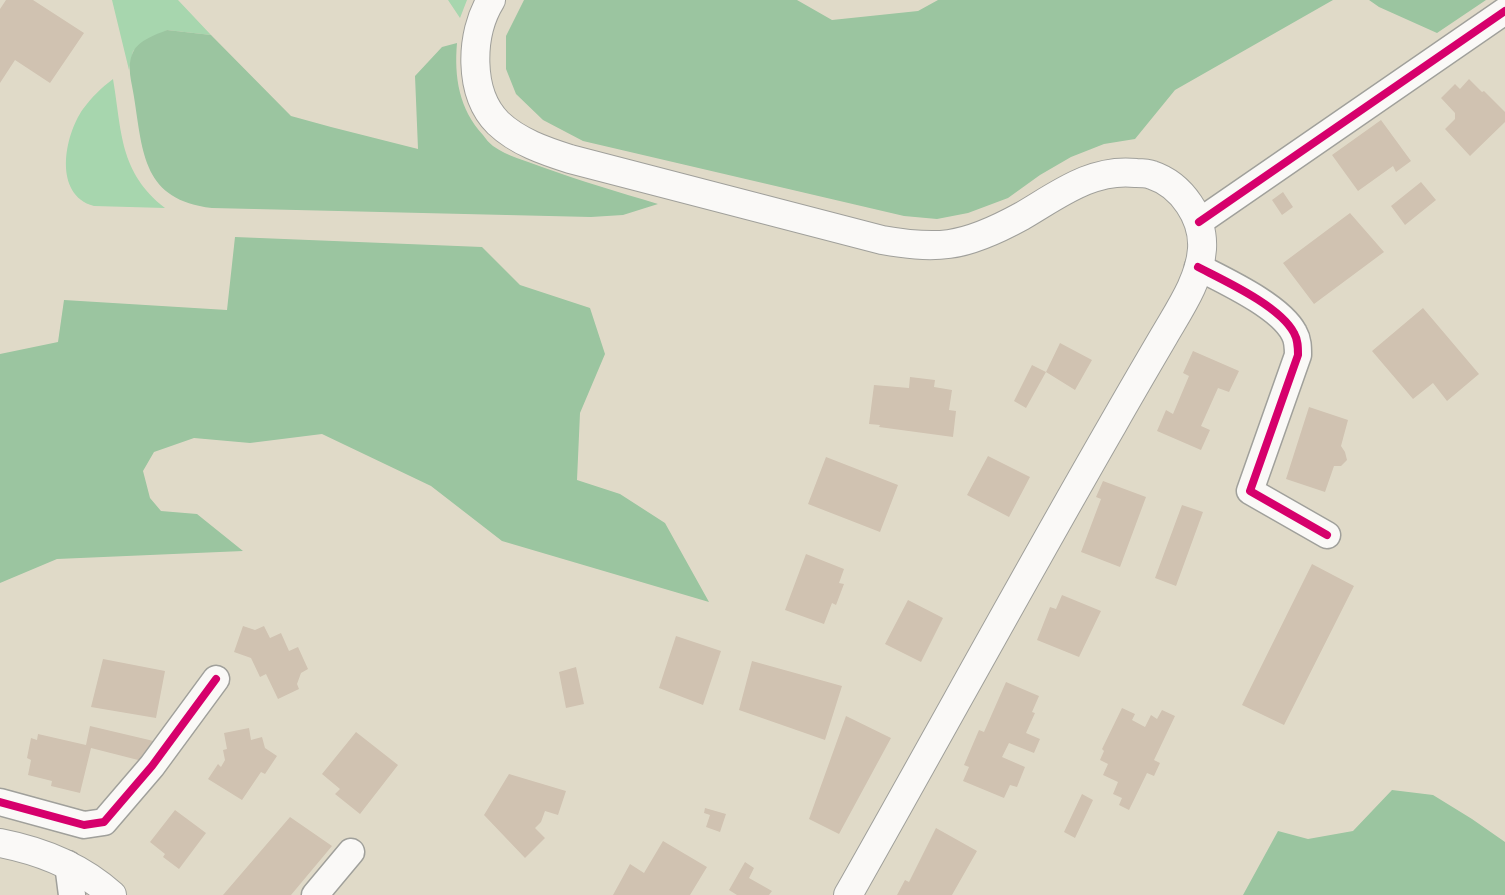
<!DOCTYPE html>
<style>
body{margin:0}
canvas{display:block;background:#e0dac8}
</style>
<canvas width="1505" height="895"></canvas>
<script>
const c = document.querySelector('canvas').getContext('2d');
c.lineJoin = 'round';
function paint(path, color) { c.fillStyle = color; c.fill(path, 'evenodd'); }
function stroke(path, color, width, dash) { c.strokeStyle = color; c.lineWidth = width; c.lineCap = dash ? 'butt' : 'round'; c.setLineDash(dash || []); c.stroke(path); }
paint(new Path2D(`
 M112 0H178L211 35 167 30 133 51 129 70Z
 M448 0H467L460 18Z
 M113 79C122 132 119 172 165 208L94 206C53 195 64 136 83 109 92 97 101 88 113 79Z`), '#a7d6ae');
paint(new Path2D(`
 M524 0H797L832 20 918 11 938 0H1333L1175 90 1135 139 1104 144 1071 157 1040 175 1008 198 968 213 937 219 904 216 583 141 543 120 516 94 506 69V36Z
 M1369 0H1486L1437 33 1379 7Z
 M167 30 211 35 291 116 331 127 418 149 415 76 442 47 457 43C454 77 459 109 483 135 486 139 489 143 493 146 507 156 526 161 542 167 580 181 619 192 658 204L623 215 591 217 212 208C143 200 143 154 134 97 132 82 126 67 133 52 139 40 155 35 167 30Z
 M235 237 482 247 520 285 590 308 605 354 580 413 577 480 620 494 665 523 709 602 502 541 431 486 322 434 250 443 194 438 154 452 143 471 150 498 161 511 197 514 243 551 57 559 0 583V354L58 342 64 300 227 310Z
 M1392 790 1433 795 1472 819 1505 842V895H1243L1278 831 1308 839 1353 831Z`), '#9bc5a0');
paint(new Path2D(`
 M6 0H33L84 33 50 83 15 60 0 83V9Z
 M1469 79 1482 92 1484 91 1505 112V122L1470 156 1445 129 1455 119V113L1441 98 1455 84 1460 89Z
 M1381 120 1411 161 1396 172 1393 166 1358 191 1332 155Z
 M1421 182 1436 200 1405 225 1391 206Z
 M1283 192 1293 207 1282 215 1272 200Z
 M1350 213 1384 252 1314 304 1283 263Z
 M1423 308 1479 374 1447 401 1433 383 1413 399 1372 351Z
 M1060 343 1092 360 1075 390 1046 372Z
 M1193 351 1239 371 1229 392 1218 388 1201 426 1210 430 1201 450 1157 431 1166 410 1173 414 1189 376 1183 373Z
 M1032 365 1046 372 1026 408 1014 401Z
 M910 377 935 380 934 387 952 390 949 410 956 411 953 437 879 427 880 425 869 424 874 385 909 388Z
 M1309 407 1348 420 1341 446 1345 452 1347 460 1341 466H1334L1325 492 1286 479Z
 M988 456 1030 477 1009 517 967 495Z
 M826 457 898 485 880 532 808 504Z
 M1103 481 1146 497 1120 567 1081 552 1101 499 1096 497Z
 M1182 505 1203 512 1176 586 1155 578Z
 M806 554 844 569 839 583 844 584 836 605 832 603 824 624 785 610Z
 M1312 564 1354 586 1284 725 1242 705Z
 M1062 595 1101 611 1079 657 1037 640 1050 607 1056 609Z
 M908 600 943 618 921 662 885 644Z
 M243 626 255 630 264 626 270 638 281 633 289 651 298 647 308 669 301 673 297 684 299 689 278 699 266 674 260 677 251 658 234 652Z
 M676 636 721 651 703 705 659 688Z
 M103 659 165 671 156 718 91 707Z
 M752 661 842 686 825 740 739 710Z
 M576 667 584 704 566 708 559 672Z
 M1006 682 1039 696 1032 712 1035 713 1026 733 1040 739 1034 753 1009 743 1002 757 1025 767 1017 787 1010 785 1004 798 963 781 969 767 964 765 979 730 984 732Z
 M1122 708 1135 714 1132 720 1145 727 1151 715 1157 719 1162 710 1175 716 1154 760 1160 763 1154 776 1147 773 1129 810 1119 805 1122 798 1113 794 1118 782 1103 775 1108 764 1100 760 1104 751 1102 749Z
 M846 716 891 738 839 834 809 819Z
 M90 726 162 743 146 762 91 748 80 793 51 786 52 781 28 775 31 760 27 758 31 738 37 740 38 734 86 745Z
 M249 728 251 740 262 737 265 748 277 756 265 774 261 772 242 800 208 779 218 764 221 767 225 760 223 750 227 749 224 733Z
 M356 732 398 765 360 814 335 794 340 789 322 774Z
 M509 774 566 791 558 815 545 811 541 822 535 828 545 838 525 858 484 815Z
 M1082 794 1093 800 1075 838 1064 832Z
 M705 808 726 814 720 832 706 827 710 815 704 813Z
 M175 810 206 833 179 869 163 857 165 854 150 842Z
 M290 817 332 846 291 895H223Z
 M936 828 977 851 952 895H897L905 880 909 882Z
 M663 841 707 867 690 895H613L630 864 644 873Z
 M745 862 754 868 749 878 772 891 769 895H737L729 890Z`), '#d0c2b1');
const minor = new Path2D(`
 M1199 222 1505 11
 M1198 267C1225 281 1280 306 1294 333 1298 340 1298 347 1298 355L1250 491 1327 535
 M0 802 84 825 104 822 152 766 216 679
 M68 864 72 895
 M315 895 351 852`);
const tertiary = new Path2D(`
 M0 843C41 851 81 867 112 895`);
const secondary = new Path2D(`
 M491 0C470 34 468 93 498 123 518 142 545 151 570 159L882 240C905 244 927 247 949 244 972 241 1002 227 1022 216 1058 195 1092 168 1136 173 1141 173 1147 173 1152 175 1182 185 1204 218 1202 249 1200 280 1179 310 1164 336 1147 365 1130 394 1113 424 1023 580 937 738 848 895`);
stroke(minor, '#a0a09b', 29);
stroke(tertiary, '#a0a09b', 30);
stroke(secondary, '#a0a09b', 30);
stroke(minor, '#faf9f7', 26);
stroke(tertiary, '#faf9f7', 28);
stroke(secondary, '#faf9f7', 28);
stroke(new Path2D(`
 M1199 222 1505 11
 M1198 267C1225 281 1280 306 1294 333 1298 340 1298 347 1298 355L1250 491 1327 535
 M0 802 84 825 104 822 152 766 216 679`), '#d6006c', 8);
</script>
